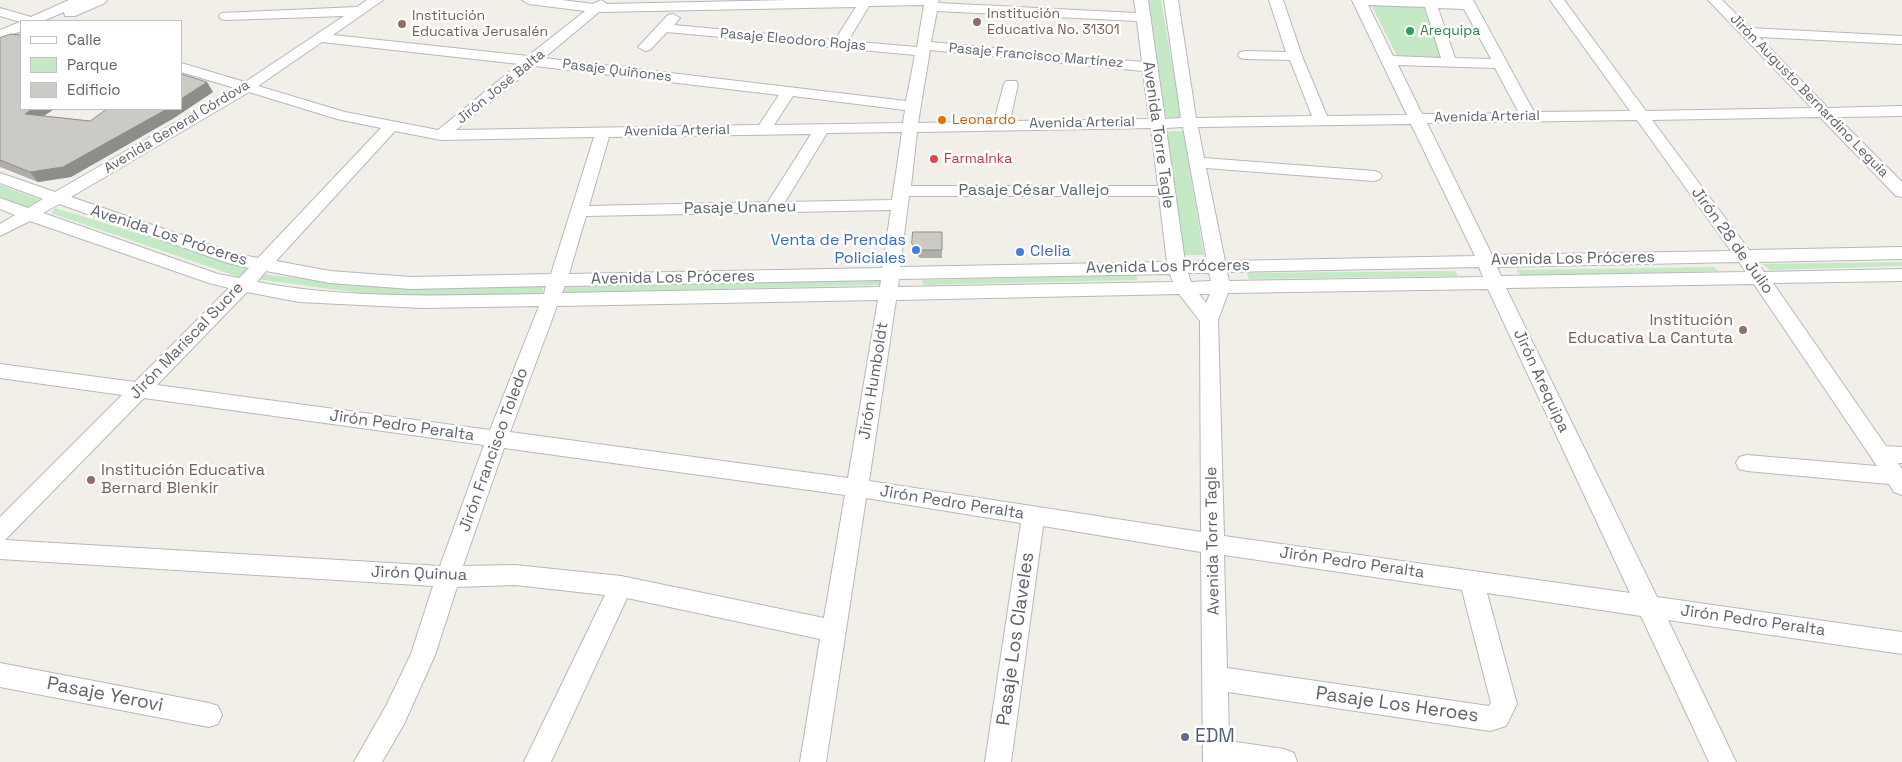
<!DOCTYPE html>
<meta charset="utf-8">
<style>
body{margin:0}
#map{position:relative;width:1902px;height:762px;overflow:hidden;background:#f1efe8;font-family:"Space Grotesk",sans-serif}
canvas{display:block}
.legend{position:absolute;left:20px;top:20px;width:162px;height:90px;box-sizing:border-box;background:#fff;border:1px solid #bfc1c3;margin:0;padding:6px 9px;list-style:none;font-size:15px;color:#5f6368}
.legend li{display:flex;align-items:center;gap:10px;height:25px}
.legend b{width:25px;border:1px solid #bfc1c3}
</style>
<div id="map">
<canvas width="1902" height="762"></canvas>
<ul class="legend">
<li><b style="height:6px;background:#fff"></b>Calle</li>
<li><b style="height:14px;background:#c5e8c5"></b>Parque</li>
<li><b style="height:14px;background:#cccac5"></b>Edificio</li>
</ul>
</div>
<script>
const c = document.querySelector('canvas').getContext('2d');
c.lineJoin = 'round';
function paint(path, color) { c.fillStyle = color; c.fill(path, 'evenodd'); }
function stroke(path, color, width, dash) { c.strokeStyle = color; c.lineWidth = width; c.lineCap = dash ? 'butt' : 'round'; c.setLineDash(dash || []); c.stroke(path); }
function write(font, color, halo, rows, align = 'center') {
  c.font = font + ' "Space Grotesk",sans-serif'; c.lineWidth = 5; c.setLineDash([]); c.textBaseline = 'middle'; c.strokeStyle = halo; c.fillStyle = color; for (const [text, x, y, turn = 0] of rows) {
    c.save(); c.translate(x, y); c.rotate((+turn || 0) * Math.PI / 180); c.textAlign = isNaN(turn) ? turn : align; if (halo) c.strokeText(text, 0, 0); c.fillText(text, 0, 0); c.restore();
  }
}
paint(new Path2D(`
 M1144 0H1161L1181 118 1161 117Z
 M1373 5H1426L1445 60 1397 56 1372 6Z
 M1183 131 1204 255H1181L1163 132Z
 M0 185 43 201 31 209 0 197Z
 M55 208 252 268 242 278 51 213Z
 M1902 262V266L1770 270 1762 264Z
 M1714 267 1718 271 1522 276 1516 270Z
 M1455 271 1458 276 1249 279 1247 273Z
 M260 274 389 288 543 285V294L382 296 257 279Z
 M1136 275 1137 280 923 285 922 280Z
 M879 279 881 285 561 293 563 287Z`), '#c5e8c5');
const minor = new Path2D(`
 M69 0H107L105 3 75 16H65L64 12 43 21H21V31L0 39V30L20 22 0 16V8L31 17Z
 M367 0H383L333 35 528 56 585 11 529 4 522 0H562L593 4 601 0 607 4 790 0H939L938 3 1136 13 1134 0H1148L1165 119 1181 118 1164 0H1178L1196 118 1312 116 1290 60 1245 59 1240 58 1238 55 1240 52 1245 51 1286 52 1269 0H1283L1302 56 1327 116 1407 115 1352 0H1473L1534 112 1630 111 1550 0H1564L1646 111 1812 108 1708 0H1722L1750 28 1902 36V44H1900L1759 37 1828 108 1902 106V116L1837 117 1902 182V197L1896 196 1820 117 1652 120 1749 250 1902 247V259L1757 262 1764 272 1902 269V281L1773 283 1886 446 1902 447V463H1898L1902 469V495L1894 492 1889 484 1747 471 1739 469 1736 463 1739 457 1747 455 1877 466 1754 284 1506 288 1657 597 1902 632V654L1668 620 1736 762H1709L1641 616 1487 593 1517 704 1506 726 1490 731 1228 692 1229 741 1284 749 1294 753 1297 762H1203L1201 552 1043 526 1011 762H985L1021 523 866 498 826 762H800L820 639 627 598 551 762H524L605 595 515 585 457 587 435 655 404 724 382 762H354L386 706 411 654 433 586 0 559V517L122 395 0 378V364L135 382 229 288 209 283 30 221 0 236V224L15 215 0 209V198L28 208 43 199 0 183V173L55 192 235 88 181 72V63L245 82 344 16 226 20 221 19 219 16 221 13 357 7ZM924 5 917 47 848 41 869 6ZM1368 5 1425 7 1441 58 1393 56ZM856 7 835 40 674 25 680 18 673 14 668 15 638 47 645 51 650 50 667 32 915 55 906 101 544 58 599 12ZM1438 8 1464 9 1491 59 1455 58ZM937 11 1137 21 1142 62 931 42ZM322 42 519 64 438 130 345 112 258 86ZM930 50 1143 71 1149 119 1010 121 1018 84 1016 81H1006L1004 84 994 121 918 123ZM1398 65 1495 68 1519 113 1422 114ZM535 66 779 95 759 125 456 130ZM249 92 337 119 381 128 258 258 237 254 71 197ZM793 96 905 110 903 123 774 125ZM1637 120 1731 251 1492 255 1427 123ZM1411 124 1475 256 1225 261 1206 168 1374 181 1380 179 1382 176 1380 173 1374 171 1204 158 1198 127ZM1183 127 1207 261 1185 262 1166 128ZM1151 128 1158 186H911L917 132ZM395 131 441 140 594 137 551 274 411 277 330 271 276 261ZM902 132 892 200 785 202 827 133ZM811 134 768 202 589 206 609 137ZM909 196H1159L1167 262 900 267ZM59 204 228 263 249 268 239 278 218 274 43 213ZM891 210 882 268 569 274 586 216ZM1739 262 1746 272 1501 276 1497 267ZM1479 267 1483 277 1229 281 1227 272ZM266 271 330 283 411 289 546 286 544 294C448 295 351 300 257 282ZM1188 273H1209L1211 281 1191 282ZM1170 274 1173 282 898 287 899 279ZM881 280 880 287 562 293 565 286ZM1488 289 1630 593 1224 536 1218 320 1228 293ZM247 292 299 302 422 308 539 306 490 430 157 385ZM1179 294 1200 321 1201 532 869 481 896 300ZM1199 294H1210L1206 303ZM878 300 848 478 510 432 557 306ZM144 398 484 445 440 566 5 540ZM504 448 845 495 824 618 621 576 515 565 463 566ZM1224 555 1462 590 1491 703 1489 706 1227 668Z
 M0 663 209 703 218 706 222 715 218 724 209 727 0 687Z`);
stroke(minor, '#b5b8bc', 2);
paint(minor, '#fff');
paint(new Path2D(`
 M0 38 21 109H54L44 116 90 121 213 92 174 118 71 177 38 182 0 167Z
 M942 232V258H920L912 251V244Z`), '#afaea9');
paint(new Path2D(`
 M207 82 213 92 174 118 71 177 38 182 30 172 167 109H181V99Z
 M32 109H54L32 124 25 114Z`), '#8f8d8a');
const building = new Path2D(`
 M11 34 21 35V61L20 62H21V109H32L25 114 90 121 107 109H167L63 167 30 172 0 160V38Z
 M181 74 207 82 181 99Z
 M913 232H942V250H920L912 244Z`);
paint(building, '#cccac5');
stroke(building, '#8f8d8a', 1);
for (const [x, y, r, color] of [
 [977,22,5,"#8d6e63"],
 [402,24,5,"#8d6e63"],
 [1410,31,5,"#2e9e5b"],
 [942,120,5,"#e8710a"],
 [934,159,5,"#e0444e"],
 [916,250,5,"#3f7fe0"],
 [1020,252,5,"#3f7fe0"],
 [1743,330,5,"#8d6e63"],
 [91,480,5,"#8d6e63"],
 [1185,737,5,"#5c6f8a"]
]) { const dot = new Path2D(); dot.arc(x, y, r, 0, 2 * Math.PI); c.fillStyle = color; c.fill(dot); stroke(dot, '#fff', 2); }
write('14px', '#785e54', '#fff', [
 ["Institución",987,14],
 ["Educativa No. 31301",987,30],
 ["Institución",412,16],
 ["Educativa Jerusalén",412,32]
], 'left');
write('14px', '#27864d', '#fff', [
 ["Arequipa",1420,31]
], 'left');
write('14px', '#5f6368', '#fff', [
 ["Pasaje Eleodoro Rojas",793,40,5],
 ["Pasaje Francisco Martínez",1036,56,5],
 ["Pasaje Quiñones",617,71,7],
 ["Jirón José Balta",501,87,-39],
 ["Jirón Augusto Bernardino Leguia",1809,96,46],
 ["Avenida Arterial",1487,117,-1],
 ["Avenida Arterial",1082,123,-1],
 ["Avenida General Córdova",177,127,-31],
 ["Avenida Arterial",677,131,-1]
]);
write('14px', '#c56008', '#fff', [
 ["Leonardo",952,120]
], 'left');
write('14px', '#be3a42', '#fff', [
 ["FarmaInka",944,159]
], 'left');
write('16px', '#5f6368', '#fff', [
 ["Avenida Torre Tagle",1158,135,82],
 ["Pasaje César Vallejo",1034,191],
 ["Pasaje Unaneu",740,208,-1],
 ["Avenida Los Próceres",169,236,18],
 ["Jirón 28 de Julio",1732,241,54],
 ["Avenida Los Próceres",1573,259,-1],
 ["Avenida Los Próceres",1168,267,-1],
 ["Avenida Los Próceres",673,278,-1],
 ["Jirón Mariscal Sucre",187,341,-46],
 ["Jirón Humboldt",874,381,-81],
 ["Jirón Arequipa",1541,381,65],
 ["Jirón Pedro Peralta",402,426,8],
 ["Jirón Francisco Toledo",494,450,-70],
 ["Jirón Pedro Peralta",952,503,9],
 ["Avenida Torre Tagle",1213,541,-91],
 ["Jirón Pedro Peralta",1352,563,8],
 ["Jirón Quinua",419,574,2],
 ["Jirón Pedro Peralta",1753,621,8]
]);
write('16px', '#366cbe', '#fff', [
 ["Venta de Prendas",906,241],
 ["Policiales",906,259],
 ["Clelia",1030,252,"left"]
], 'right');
write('16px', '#785e54', '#fff', [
 ["Institución",1733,321],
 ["Educativa La Cantuta",1733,339],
 ["Institución Educativa",101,471,"left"],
 ["Bernard Blenkir",101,489,"left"]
], 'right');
write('19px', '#5f6368', '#fff', [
 ["Pasaje Los Claveles",1016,639,-82],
 ["Pasaje Yerovi",105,695,11],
 ["Pasaje Los Heroes",1397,705,8]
]);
write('19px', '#4e5e75', '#fff', [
 ["EDM",1195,737]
], 'left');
</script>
